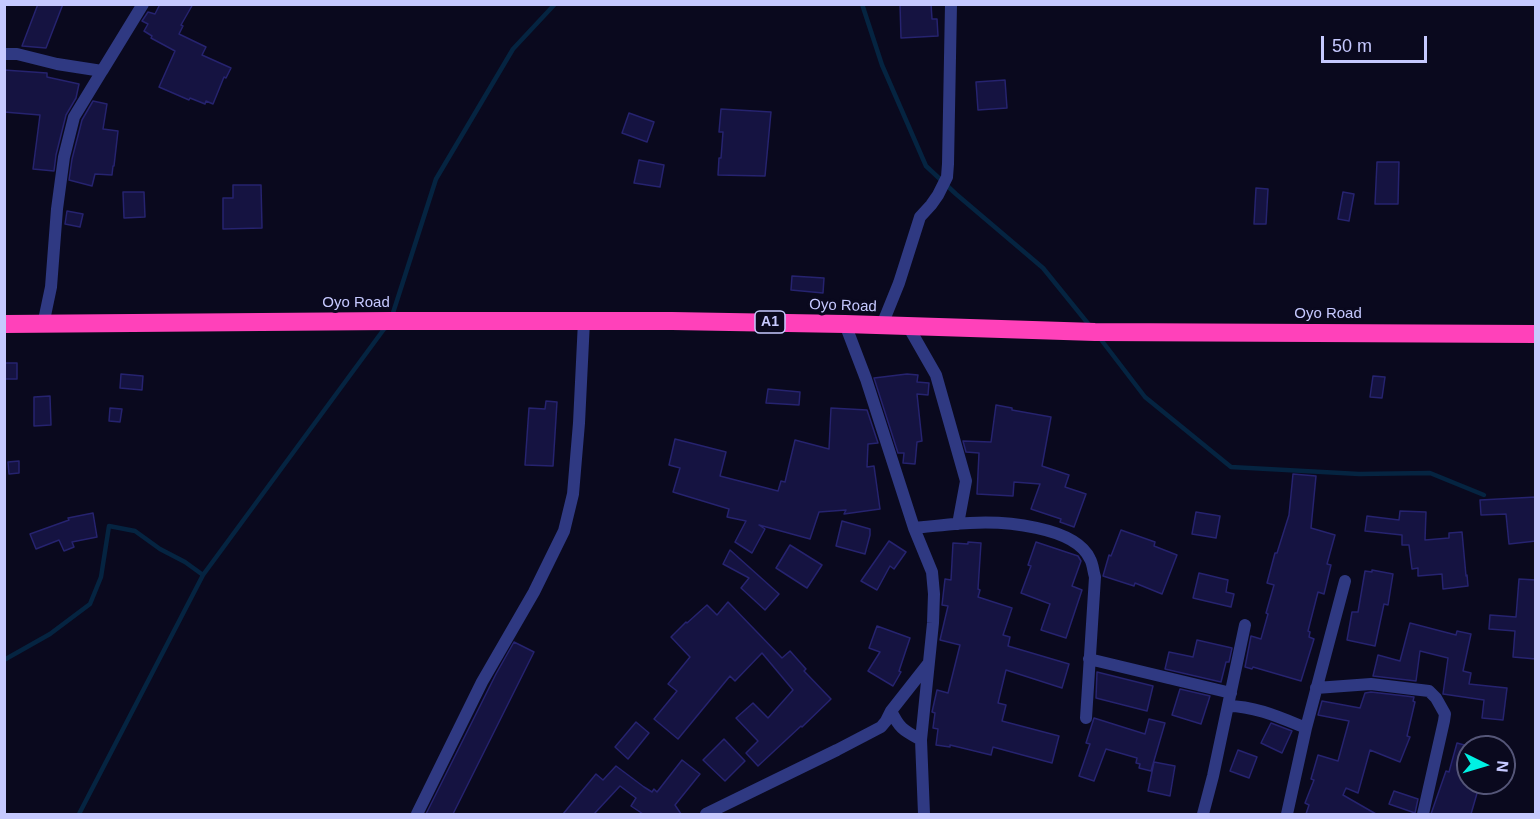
<!DOCTYPE html>
<style>
body{margin:0}
#map{position:relative;width:1540px;height:819px;overflow:hidden;background:#0a091e;font-family:Arial,sans-serif}
canvas{display:block}
.frame{position:absolute;inset:0;border:6px solid #c6c9ff;pointer-events:none}
.north{position:absolute;left:1456px;top:735px;width:60px;height:60px;box-sizing:border-box;background:#0a091e;border:2px solid #555678;border-radius:50%;rotate:95deg;font-size:16px;font-weight:700;line-height:24px;text-align:center;color:#c6c9ff}
.north::after{content:'';display:block;margin:auto;width:21px;height:27px;background:#00f1e3;clip-path:polygon(50% 0,100% 100%,50% 72%,0 100%)}
.scale{position:absolute;left:1321px;top:36px;width:106px;height:27px;box-sizing:border-box;border:3px solid #c6c9ff;border-top:0;padding-left:8px;font-size:18px;line-height:21px;white-space:nowrap;color:#c6c9ff;-webkit-text-stroke:4px #0a091e;paint-order:stroke}
</style>
<div id="map">
<canvas width="1540" height="819"></canvas>
<div class="frame"></div>
<div class="north">N</div>
<div class="scale">50 m</div>
</div>
<script>
const c = document.querySelector('canvas').getContext('2d');
c.lineJoin = 'round';
function stroke(path, color, width, dash) { c.strokeStyle = color; c.lineWidth = width; c.lineCap = dash ? 'butt' : 'round'; c.setLineDash(dash || []); c.stroke(path); }
function paint(path, color) { c.fillStyle = color; c.fill(path, 'evenodd'); }
function write(font, color, halo, rows, align = 'center') {
  c.font = font + ' Arial,sans-serif'; c.lineWidth = 6; c.setLineDash([]); c.textBaseline = 'middle'; c.strokeStyle = halo; c.fillStyle = color; for (const [text, x, y, turn = 0] of rows) {
    c.save(); c.translate(x, y); c.rotate((+turn || 0) * Math.PI / 180); c.textAlign = isNaN(turn) ? turn : align; if (halo) c.strokeText(text, 0, 0); c.fillText(text, 0, 0); c.restore();
  }
}
stroke(new Path2D(`
 M862 4 882 65 926 166 956 194 1043 268 1090 326
 M392 316 436 179 513 49 555 4
 M1099 337 1145 397 1231 467 1359 474 1430 473 1484 495
 M4 660 50 634 90 604 101 577 109 526 135 531 160 549 185 562 203 575
 M79 814 203 575 387 325`), '#052441', 4.5);
const building = new Path2D(`
 M38 4H63L46 48 22 46Z
 M160 4H193L181 25 183 26 179 34 206 47 202 55 231 68 226 78 224 77 213 104 206 101 205 104 190 98 189 100 159 87 175 51 151 38 152 36 144 31 148 24 142 21 148 12 155 14Z
 M900 4H931L932 19H937L938 36 901 38Z
 M4 70 47 73V77L79 84 76 98 66 115 56 155 54 171 33 169 40 115 4 112Z
 M1005 80 1007 108 978 110 976 82Z
 M93 101 107 104 103 129 118 131 114 166H113L112 175 95 174 92 186 69 180 72 159 82 120Z
 M721 109 771 112 765 176 718 175 719 158H721L723 132H719Z
 M629 113 654 122 647 142 622 133Z
 M639 160 664 165 660 187 634 183Z
 M1377 162H1399L1398 204H1375Z
 M233 185H261L262 228 223 229V198H233Z
 M1256 188 1268 189 1266 224H1254Z
 M123 192H144L145 217 124 218Z
 M1343 192 1354 194 1349 221 1338 219Z
 M67 211 83 214 80 227 65 224Z
 M792 276 824 278 823 293 791 290Z
 M5 363H17V379H5Z
 M121 374 143 376 142 390 120 388Z
 M907 374 918 375 917 382 929 383 928 395 917 394 922 441 917 442 915 464 903 463 904 453H898L874 378Z
 M1373 376 1385 377 1382 398 1370 397Z
 M768 389 800 392 799 405 766 403Z
 M50 396 51 425 34 426V397Z
 M546 401 557 402 553 466 525 465 529 408 545 409Z
 M996 405 1012 408V410L1051 417 1042 466 1069 475 1065 487 1086 494 1074 527 1060 522 1061 519 1031 509 1040 484 1014 482 1013 496 977 494 979 453 966 452 963 441 991 442Z
 M110 408 122 409 120 422 109 421Z
 M831 408 867 410 878 443 868 444 867 467 874 466 880 509 844 514 846 510 819 512 810 539 759 525 765 529 752 553 735 542 746 521 727 517 729 509 673 492 680 468 669 465 675 439 726 452 720 476 778 491 781 481 785 482 795 440 829 449Z
 M19 461V473L9 474 8 462Z
 M1293 474 1316 476 1311 528 1335 535 1327 564 1331 565 1324 594 1318 592 1308 631 1310 632 1309 637 1314 639 1301 681 1253 667 1252 669 1245 667 1251 636 1261 639 1268 614 1266 613 1274 585 1267 583 1275 553H1277L1289 515Z
 M1536 497V541L1509 544 1506 514 1481 515 1480 500Z
 M1400 511 1426 512 1425 540 1449 538V533L1462 532 1466 576 1467 575 1468 586 1443 589 1442 574 1418 576V568L1412 569 1409 545H1402V535L1365 531 1367 516 1399 520Z
 M1196 512 1220 516 1216 538 1192 534Z
 M93 513 97 537 72 542 74 547 64 551 59 540 36 549 30 534 69 520 68 518Z
 M842 521 870 529V535L865 554 836 546Z
 M1121 530 1155 542 1154 546 1177 555 1162 594 1135 583 1134 586 1103 576 1109 555 1111 556Z
 M889 541 906 552 894 569 890 566 877 590 861 581Z
 M968 542 981 543 978 589 980 590 978 597 1012 608 1003 635 1010 637 1008 646 1069 664 1062 688 1006 670 998 703 1006 705 1002 721 1059 736 1052 763 993 747 991 755 950 745V747L936 745 938 729 933 728 935 713 932 712 937 690 948 693 960 645 940 640 948 606 942 605 945 579 951 580 953 543 968 544Z
 M1036 542 1078 556 1081 561 1072 586 1082 590 1066 638 1041 630 1050 604 1021 593 1031 566 1028 565Z
 M790 545 822 565 807 588 776 568Z
 M730 550 779 594 765 610 741 588 749 578 723 564Z
 M1372 570 1393 574 1388 605 1384 604 1375 646 1347 640 1352 612H1358L1365 571 1372 572Z
 M1199 573 1228 580 1226 592 1234 594 1231 607 1193 598Z
 M1519 579 1536 580V659L1513 657 1515 631 1489 629 1490 615 1516 617Z
 M728 602 782 658 790 651 806 669 804 671 831 699 802 727 801 726 758 766 746 753 758 741 736 718 753 703 768 718 793 690 762 653 735 681 730 676 678 739 654 719 677 691 668 684 690 657 671 637 686 622 687 623 707 605 717 615Z
 M1410 623 1456 635 1457 631 1471 634 1463 671 1471 673 1469 684 1507 688 1503 720 1482 718 1484 700 1443 694 1448 658 1420 651 1416 681 1373 676 1378 655 1400 661Z
 M877 626 910 638 899 671 901 672 893 686 868 671 880 652 869 648Z
 M1197 640 1232 648 1229 662H1226L1221 682 1165 669 1169 652 1193 657Z
 M514 642 534 652 453 814H426L496 674Z
 M1097 672 1153 686 1147 711 1096 698Z
 M1180 689 1210 696 1201 724 1172 715Z
 M1371 692 1414 697 1413 701 1415 702 1407 736 1410 737 1400 762 1370 750 1358 793 1346 788 1343 795 1376 814H1306L1309 805 1305 803 1314 780 1311 779 1318 755 1338 761 1349 721 1318 715 1322 701 1360 708 1365 693Z
 M1094 718 1145 734 1149 719 1165 723 1151 771 1139 768 1140 764 1136 763 1137 758 1106 749 1094 781 1079 776 1090 744 1086 743Z
 M636 722 649 733 628 759 615 747Z
 M1271 723 1292 731 1282 753 1261 743Z
 M724 739 745 761 725 781 703 760Z
 M1457 743 1468 746V783H1480L1471 814H1431L1446 771 1449 772Z
 M1238 750 1257 757 1249 778 1230 771Z
 M682 760 700 774 675 805 681 814H643L631 806 636 798 620 786 594 814H563L596 774 603 780 616 766 644 787 652 792 654 789 657 792Z
 M1154 762 1175 766 1170 796 1148 791Z
 M1394 791 1418 799 1415 813 1389 804Z`);
paint(building, '#151341');
stroke(building, '#26236f', 1.5);
stroke(new Path2D(`
 M4 54H17L57 64 102 71 74 117 64 157 57 209 51 287 43 325
 M102 71 143 4
 M845 324 866 379 914 528 932 572 934 594 933 623 921 740 924 814
 M882 325 899 283 920 217 931 205 938 195 947 177 948 164 951 4
 M908 326 936 375 966 481 958 524
 M914 528C933 526 951 524 970 523 1002 521 1075 526 1090 559 1093 564 1093 571 1095 577L1086 718
 M1089 659 1231 693
 M1316 688 1371 684 1429 691 1436 698 1445 714 1444 721 1423 814
 M1228 706C1255 706 1281 718 1306 728
 M891 711C900 729 903 730 921 740
 M417 814 482 682 534 592 564 531 573 494 579 423 584 321
 M706 814 837 750 881 727 886 721 891 711 928 664
 M1203 814 1213 776 1245 625
 M1287 814 1306 728 1345 581`), '#2f3982', 12);
stroke(new Path2D(`
 M4 324 390 321H672L845 324 1095 332 1536 334`), '#ff41ba', 18);
for (const [x, y, w] of [
 [770,322,30]
]) { const box = new Path2D(); box.roundRect(x - w / 2, y - 11, w, 22, 4.5); c.fillStyle = '#0a091e'; c.fill(box); stroke(box, '#c6c9ff', 1.5); }
write('bold 14px', '#c6c9ff', null, [
 ["A1",770,322]
]);
write('15px', '#c6c9ff', '#0a091e', [
 ["Oyo Road",356,303],
 ["Oyo Road",843,306,2],
 ["Oyo Road",1328,314]
]);
</script>
